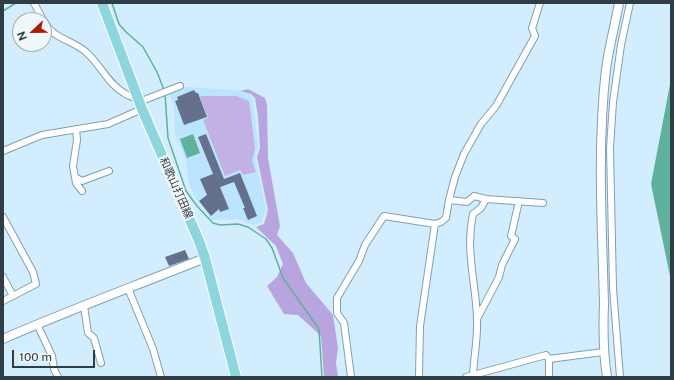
<!DOCTYPE html>
<meta charset="utf-8">
<style>
body{margin:0}
#map{position:relative;width:674px;height:380px;overflow:hidden;background:#d2edfe;font-family:"Public Sans",sans-serif}
canvas{display:block}
.frame{position:absolute;inset:0;border:4px solid #303d45;pointer-events:none}
.north{position:absolute;left:12px;top:12px;width:40px;height:40px;box-sizing:border-box;background:#f0f7fb;border:1px solid #a3adb2;border-radius:50%;rotate:248deg;font-size:11px;font-weight:700;line-height:16px;text-align:center;color:#303d45}
.north::after{content:'';display:block;margin:auto;width:14px;height:18px;background:#aa1b00;clip-path:polygon(50% 0,100% 100%,50% 72%,0 100%)}
.scale{position:absolute;left:12px;top:350px;width:83px;height:18px;box-sizing:border-box;border:2px solid #303d45;border-top:0;padding-left:5px;font-size:12px;line-height:14px;white-space:nowrap;color:#303d45;-webkit-text-stroke:3px #f0f7fb;paint-order:stroke}
</style>
<div id="map">
<canvas width="674" height="380"></canvas>
<div class="frame"></div>
<div class="north">N</div>
<div class="scale">100 m</div>
</div>
<script>
const c = document.querySelector('canvas').getContext('2d');
c.lineJoin = 'round';
function paint(path, color) { c.fillStyle = color; c.fill(path, 'evenodd'); }
function stroke(path, color, width, dash) { c.strokeStyle = color; c.lineWidth = width; c.lineCap = dash ? 'butt' : 'round'; c.setLineDash(dash || []); c.stroke(path); }
function write(font, color, halo, rows, align = 'center') {
  c.font = font + ' "Public Sans","Noto Sans JP",sans-serif'; c.lineWidth = 4; c.setLineDash([]); c.textBaseline = 'middle'; c.strokeStyle = halo; c.fillStyle = color; for (const [text, x, y, turn = 0] of rows) {
    c.save(); c.translate(x, y); c.rotate((+turn || 0) * Math.PI / 180); c.textAlign = isNaN(turn) ? turn : align; if (halo) c.strokeText(text, 0, 0); c.fillText(text, 0, 0); c.restore();
  }
}
paint(new Path2D(`
 M185 87 235 90 250 94 253 100 258 147 255 158 266 210 261 223 253 225 238 219 212 220 196 199 189 184 186 161 175 134 174 105 169 94Z`), '#bbe4fe');
paint(new Path2D(`
 M200 96H237L249 101 255 148 252 161 256 172 243 175 240 170 225 176 203 120 208 118Z`), '#c1b1e4');
paint(new Path2D(`
 M248 89 265 98 267 105 268 158 280 226 277 235 293 253 306 283 333 315 338 348 336 363 338 377H324L321 336 298 315 284 314 267 286 277 277 283 264 276 246 256 227 264 224 268 210 257 157 260 148 258 116 255 98 251 94 240 91Z`), '#b8a5e0');
paint(new Path2D(`
 M671 79V281L651 184Z
 M193 134 200 153 187 158 180 139Z`), '#60b19c');
stroke(new Path2D(`
 M112 3 119 24 125 31 143 47 157 72 164 90
 M3 11 16 3
 M165 94 168 138 186 191 197 206 213 223 220 225 238 224 248 227 266 239 272 248 283 278 319 329 322 377`), '#60b19c', 1.5);
paint(new Path2D(`
 M194 90 196 93H198L207 117 184 125 175 101 178 100 177 97Z
 M206 134 224 179 240 173 257 216 248 220 243 208H245L234 182 220 187 229 209 220 212 219 209 211 216 199 201 207 195 200 179 213 174 198 137Z
 M185 250 189 259 169 266 165 257Z`), '#65708c');
const minor = new Path2D(`
 M34 3 43 20
 M44 21C54 40 71 39 86 52 100 64 108 84 124 93 128 96 134 97 138 99
 M139 102 180 86
 M76 129 77 140 73 166 76 183 82 191
 M3 151 42 135 108 124 142 109
 M75 177 82 181 109 171
 M449 200 467 202 474 196 486 199 543 203
 M3 217 33 272 36 284 3 301
 M3 277 13 296
 M128 288 153 349 161 377
 M84 306 88 333 94 338 101 363
 M477 319 499 277 502 265 515 239 511 236 519 201
 M37 324 52 356 54 369 58 377
 M549 359V377
 M473 375C474 356 478 337 477 319 476 282 465 251 473 214L481 208 486 199
 M351 377 344 323 337 313V298L359 261 365 245 384 216 435 224 441 222 446 218 449 200 455 177 464 154 481 124 496 106 535 36 532 28 540 3
 M419 377 420 326 435 224
 M466 377 546 355 549 359 603 352
 M620 377 613 288 610 148 613 102 621 45 630 3`);
const tertiary = new Path2D(`
 M3 339C69 310 138 285 205 258
 M607 377C603 352 603 329 604 304 602 226 597 147 606 69 609 47 615 25 619 3`);
const primary = new Path2D(`
 M102 3 142 109 199 241 205 258 236 377`);
stroke(minor, '#809fb4', 8);
stroke(tertiary, '#809fb4', 10);
stroke(primary, '#fff', 12);
stroke(minor, '#fff', 6);
stroke(tertiary, '#fff', 8);
stroke(primary, '#8ed6dd', 10);
write('11px', '#303d45', '#f0f7fb', [
 ["和歌山打田線",176,188,66]
]);
</script>
